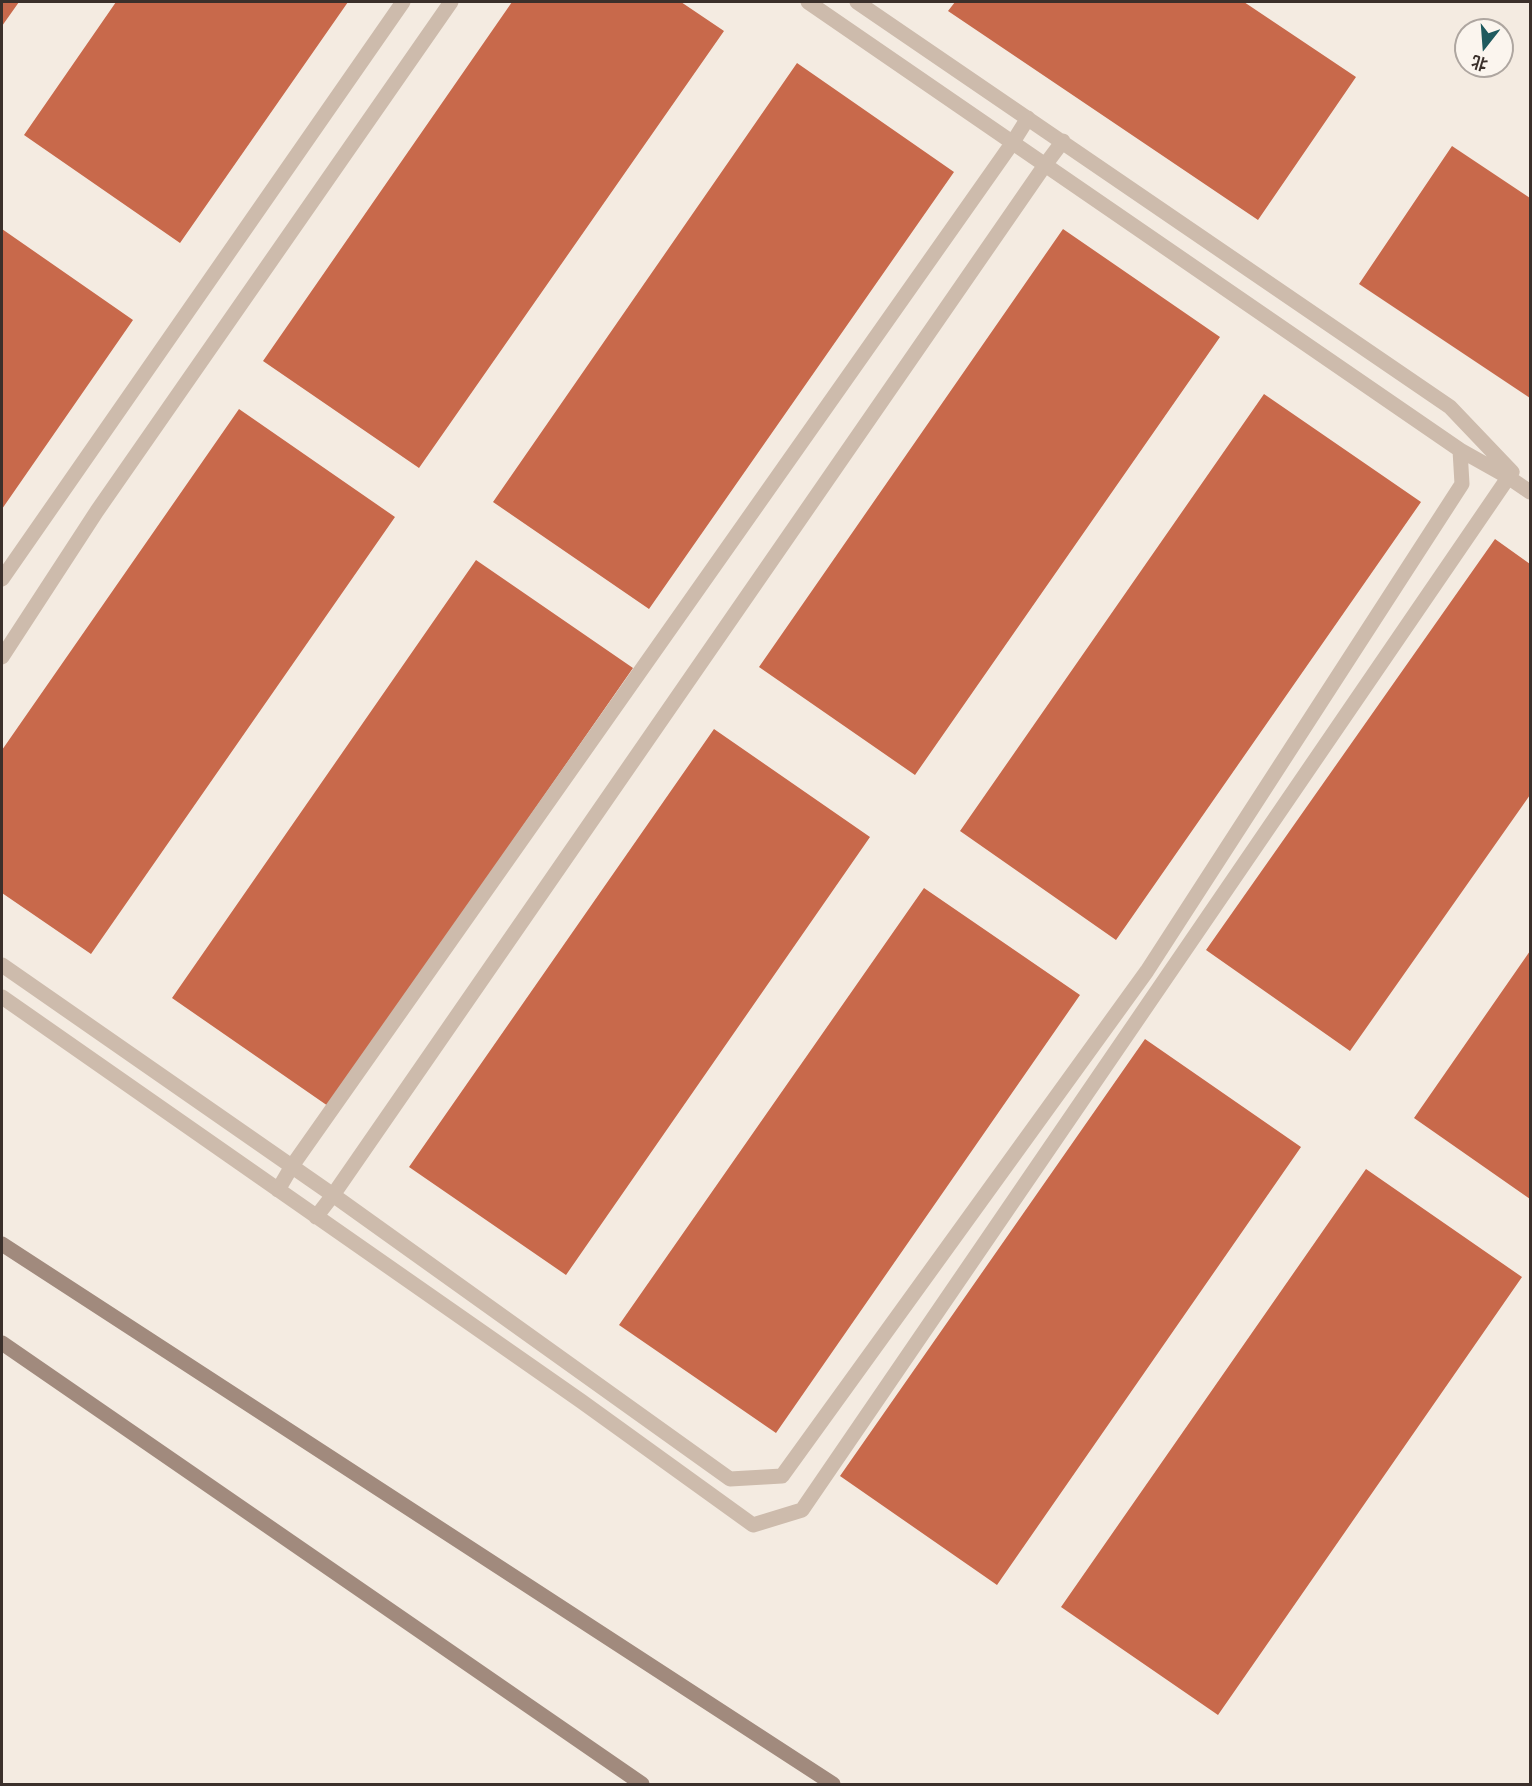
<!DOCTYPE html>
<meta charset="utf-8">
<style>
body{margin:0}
#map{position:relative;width:1532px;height:1786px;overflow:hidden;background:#f4ebe1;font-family:"Golos Text","Noto Sans SC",sans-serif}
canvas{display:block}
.frame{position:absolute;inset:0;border:3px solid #3b302b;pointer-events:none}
.north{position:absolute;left:1454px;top:18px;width:60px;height:60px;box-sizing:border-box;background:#fbf5ee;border:2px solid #aea6a0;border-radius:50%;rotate:197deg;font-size:16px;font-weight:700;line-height:24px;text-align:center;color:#3b302b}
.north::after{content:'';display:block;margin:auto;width:21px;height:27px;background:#1f5a5e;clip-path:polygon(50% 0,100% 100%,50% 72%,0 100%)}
</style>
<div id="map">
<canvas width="1532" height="1786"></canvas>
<div class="frame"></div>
<div class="north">北</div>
</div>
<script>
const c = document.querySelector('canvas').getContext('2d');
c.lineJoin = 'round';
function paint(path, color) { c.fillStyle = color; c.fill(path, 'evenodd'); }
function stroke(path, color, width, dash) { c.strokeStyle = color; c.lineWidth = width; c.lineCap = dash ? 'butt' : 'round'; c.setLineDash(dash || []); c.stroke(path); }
paint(new Path2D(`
 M2 2H19L2 26Z
 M116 2H348L180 243 24 135Z
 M512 2H681L724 31 419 468 263 361Z
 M955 2H1244L1356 77 1258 220 948 11Z
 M797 63 954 172 649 609 493 502Z
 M1452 146 1530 198V398L1359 284Z
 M2 229 133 320 2 509Z
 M1063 229 1220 337 915 775 759 667Z
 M1264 394 1421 502 1116 940 960 831Z
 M239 409 395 517 91 954 2 893V750Z
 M1495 539 1530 564V795L1350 1051 1206 950Z
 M476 560 633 668 328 1106 172 998Z
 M714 729 870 837 566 1275 409 1167Z
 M924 888 1080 995 776 1433 619 1325Z
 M1530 951V1199L1414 1118Z
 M1145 1039 1301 1147 997 1585 840 1476Z
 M1366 1169 1522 1277 1218 1715 1061 1607Z`), '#c8694b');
stroke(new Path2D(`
 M1460 450 1508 477 1530 492
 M2 579 403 2
 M2 657 97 511 451 2
 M2 965 333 1195 730 1479 782 1476 1147 971 1462 484 1460 450 808 2
 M2 997 581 1401 753 1525 802 1510 1512 472 1450 407 857 2
 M278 1190 292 1166 1013 142 1028 118
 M316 1217 333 1195 1045 165 1063 141`), '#cdbbac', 15);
stroke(new Path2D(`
 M2 1244 833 1784
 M2 1343 642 1784`), '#a18a7d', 15);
</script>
